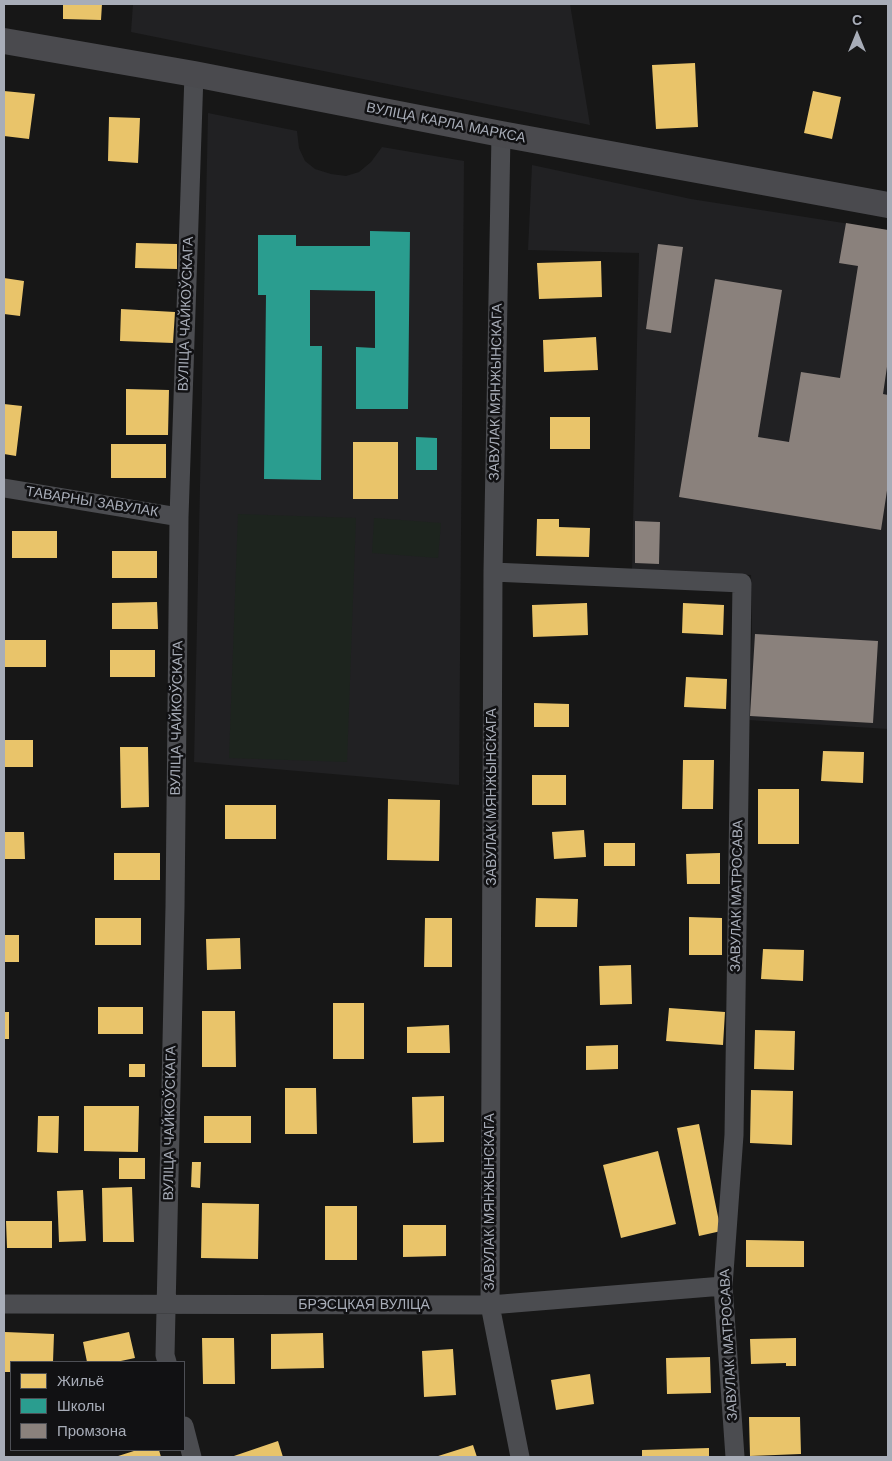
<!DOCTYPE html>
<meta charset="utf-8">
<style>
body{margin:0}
#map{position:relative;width:892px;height:1461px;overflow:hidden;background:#171717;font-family:"Work Sans",sans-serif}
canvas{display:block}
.frame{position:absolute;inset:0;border:5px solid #a8adb8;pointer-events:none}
.legend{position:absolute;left:10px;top:1361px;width:175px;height:90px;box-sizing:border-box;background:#111113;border:1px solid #4d4f55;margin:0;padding:6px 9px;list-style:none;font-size:15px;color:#a8adb8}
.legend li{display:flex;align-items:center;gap:10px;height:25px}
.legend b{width:25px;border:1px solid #4d4f55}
.north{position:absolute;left:832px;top:10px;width:50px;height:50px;-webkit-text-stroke:4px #111113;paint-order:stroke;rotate:0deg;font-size:14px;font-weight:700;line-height:20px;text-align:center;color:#a8adb8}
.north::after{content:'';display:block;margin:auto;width:18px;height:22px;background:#a8adb8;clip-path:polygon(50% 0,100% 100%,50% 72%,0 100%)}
</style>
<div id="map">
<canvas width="892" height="1461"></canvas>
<div class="frame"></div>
<ul class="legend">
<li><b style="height:14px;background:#e9c46a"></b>Жильё</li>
<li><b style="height:14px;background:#2a9d8f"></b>Школы</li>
<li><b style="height:14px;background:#8a817c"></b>Промзона</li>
</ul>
<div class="north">С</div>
</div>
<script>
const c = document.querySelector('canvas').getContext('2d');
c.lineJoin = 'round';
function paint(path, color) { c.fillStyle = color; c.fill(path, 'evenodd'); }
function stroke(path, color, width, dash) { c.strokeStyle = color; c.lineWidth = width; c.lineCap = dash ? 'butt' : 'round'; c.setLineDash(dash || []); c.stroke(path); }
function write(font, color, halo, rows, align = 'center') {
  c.font = font + ' "Work Sans",sans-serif'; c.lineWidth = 5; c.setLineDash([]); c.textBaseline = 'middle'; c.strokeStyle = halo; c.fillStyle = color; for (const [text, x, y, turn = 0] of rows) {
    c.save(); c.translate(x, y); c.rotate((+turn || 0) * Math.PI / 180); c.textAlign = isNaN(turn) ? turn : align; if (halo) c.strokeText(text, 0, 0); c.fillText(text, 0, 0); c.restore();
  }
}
paint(new Path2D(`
 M133 4H570L590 125 131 32Z
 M208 113 297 131 299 148 305 161 315 169 331 174 346 176 359 172 371 162 382 147 464 161 459 785 194 762Z
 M532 165 691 199 888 230V729L748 720 752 629 751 575 632 570 639 253 528 250Z`), '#212123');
paint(new Path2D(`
 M238 514 356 518 347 762 229 758Z
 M374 518 441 523 438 558 372 553Z`), '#1d241e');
paint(new Path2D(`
 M63 4H102L101 20 63 19Z
 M695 63 698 127 656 129 652 65Z
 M4 91 35 94 29 139 4 136Z
 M813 91 841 97 832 139 804 133Z
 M109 117 140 118 138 163 108 161Z
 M136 243 177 244V269L135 268Z
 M601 261 602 297 539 299 537 263Z
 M4 278 24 281 20 316 4 314Z
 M121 309 175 312 173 343 120 341Z
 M596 337 598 370 544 372 543 340Z
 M126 389 169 390 168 435H126Z
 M4 404 22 406 16 456 4 454Z
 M550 417H590V449H550Z
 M353 442H398V499H353Z
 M111 444H166V478H111Z
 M537 519H559V527L590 528 589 557 536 556Z
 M12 531H57V558H12Z
 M112 551H157V578H112Z
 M157 602 158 629H112V603Z
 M587 603 588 635 533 637 532 605Z
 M683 603 724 605 723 635 682 633Z
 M4 640H46V667H4Z
 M110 650H155V677H110Z
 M686 677 727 679 726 709 684 707Z
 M534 703 569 704V727H534Z
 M4 740H33V767H4Z
 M120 747H148L149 807 121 808Z
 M823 751 864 752 863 783 821 781Z
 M683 760H714L713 809H682Z
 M532 775H566V805H532Z
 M758 789H799V844H758Z
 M388 799 440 800 439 861 387 860Z
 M225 805H276V839H225Z
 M584 830 586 857 554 859 552 832Z
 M4 832H24L25 859H4Z
 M604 843H635V866H604Z
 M114 853H160V880H114Z
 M720 853V884H687L686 854Z
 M536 898 578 899 577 927H535Z
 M689 917 722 918V955H689Z
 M95 918H141V945H95Z
 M425 918H452V967H424Z
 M4 935H19V962H4Z
 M240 938 241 969 207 970 206 939Z
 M763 949 804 950 803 981 761 979Z
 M631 965 632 1004 600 1005 599 966Z
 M333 1003H364V1059H333Z
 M98 1007H143V1034H98Z
 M669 1008 725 1012 723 1045 666 1041Z
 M202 1011H235L236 1067H202Z
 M4 1012H9V1039H4Z
 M449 1025 450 1053H407V1027Z
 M755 1030 795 1031 794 1070 754 1069Z
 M618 1045V1069L586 1070V1046Z
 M129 1064H145V1077H129Z
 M285 1088H316L317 1134H285Z
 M751 1090 793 1091 792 1145 750 1143Z
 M444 1096V1142L413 1143 412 1097Z
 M84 1106H139L138 1152 84 1151Z
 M38 1116H59L58 1153 37 1152Z
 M204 1116H251V1143H204Z
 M699 1124 721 1231 699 1236 677 1128Z
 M658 1151 676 1224 621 1238 603 1165Z
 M119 1158H145V1179H119Z
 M192 1162H201L200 1188 191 1187Z
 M132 1187 134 1242H103L102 1188Z
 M83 1190 86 1241 59 1242 57 1191Z
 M202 1203 259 1204 258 1259 201 1258Z
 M325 1206H357V1260H325Z
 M6 1221H52V1248H7Z
 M403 1225H446V1256L403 1257Z
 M746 1240 804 1241V1267H746Z
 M5 1332 54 1334 53 1362H11V1372H4Z
 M129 1332 135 1358 116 1362H87L83 1342Z
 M323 1333 324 1368 271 1369V1334Z
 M202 1338H234L235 1384H203Z
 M796 1338V1366H786V1363L751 1364 750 1339Z
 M453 1349 456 1395 424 1397 422 1351Z
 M710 1357 711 1393 667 1394 666 1358Z
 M590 1374 594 1404 556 1410 551 1380Z
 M749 1417H800L801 1454 750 1456Z
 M278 1441 283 1457H231Z
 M473 1445 477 1457H435Z
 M709 1448V1457H642V1450Z
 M137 1450H159L161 1457H115Z`), '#e9c46a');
paint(new Path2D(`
 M370 231 410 232 408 409H356V347L375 348V291L310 290V346H322L321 480 264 479 266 295H258V235H296V246H370Z
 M416 437 437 438V470H416Z`), '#2a9d8f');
paint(new Path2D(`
 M846 223 888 230V360L883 394 888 395V484L881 530 679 497 715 279 782 290 758 437 789 442 801 372 840 378 858 266 839 263Z
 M658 244 683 247 671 333 646 329Z
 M635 521 660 522 659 564 635 563Z
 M755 634 878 641 873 723 750 716Z`), '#8a817c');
stroke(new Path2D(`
 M501 134 493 572 490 1305 520 1457
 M4 488 179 517
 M493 572 742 583 734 1135 723 1286 735 1457
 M4 1304 490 1305 723 1286
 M167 1362 165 1355 175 907 179 517 194 74
 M184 1426 192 1457`), '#4b4c50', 19);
stroke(new Path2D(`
 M4 41 194 74 501 134 888 205`), '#4a4a4e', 26);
write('14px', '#a8adb8', '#111113', [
 ["ВУЛІЦА КАРЛА МАРКСА",446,123,11],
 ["ВУЛІЦА ЧАЙКОЎСКАГА",186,314,-88],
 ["ЗАВУЛАК МЯНЖЫНСКАГА",496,392,-89],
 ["ТАВАРНЫ ЗАВУЛАК",92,502,9],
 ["ВУЛІЦА ЧАЙКОЎСКАГА",177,718,-89],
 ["ЗАВУЛАК МЯНЖЫНСКАГА",492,797,-90],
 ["ЗАВУЛАК МАТРОСАВА",737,896,-89],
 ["ВУЛІЦА ЧАЙКОЎСКАГА",170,1123,-89],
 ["ЗАВУЛАК МЯНЖЫНСКАГА",490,1202,-90],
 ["БРЭСЦКАЯ ВУЛІЦА",364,1305],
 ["ЗАВУЛАК МАТРОСАВА",729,1345,-93]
]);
</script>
